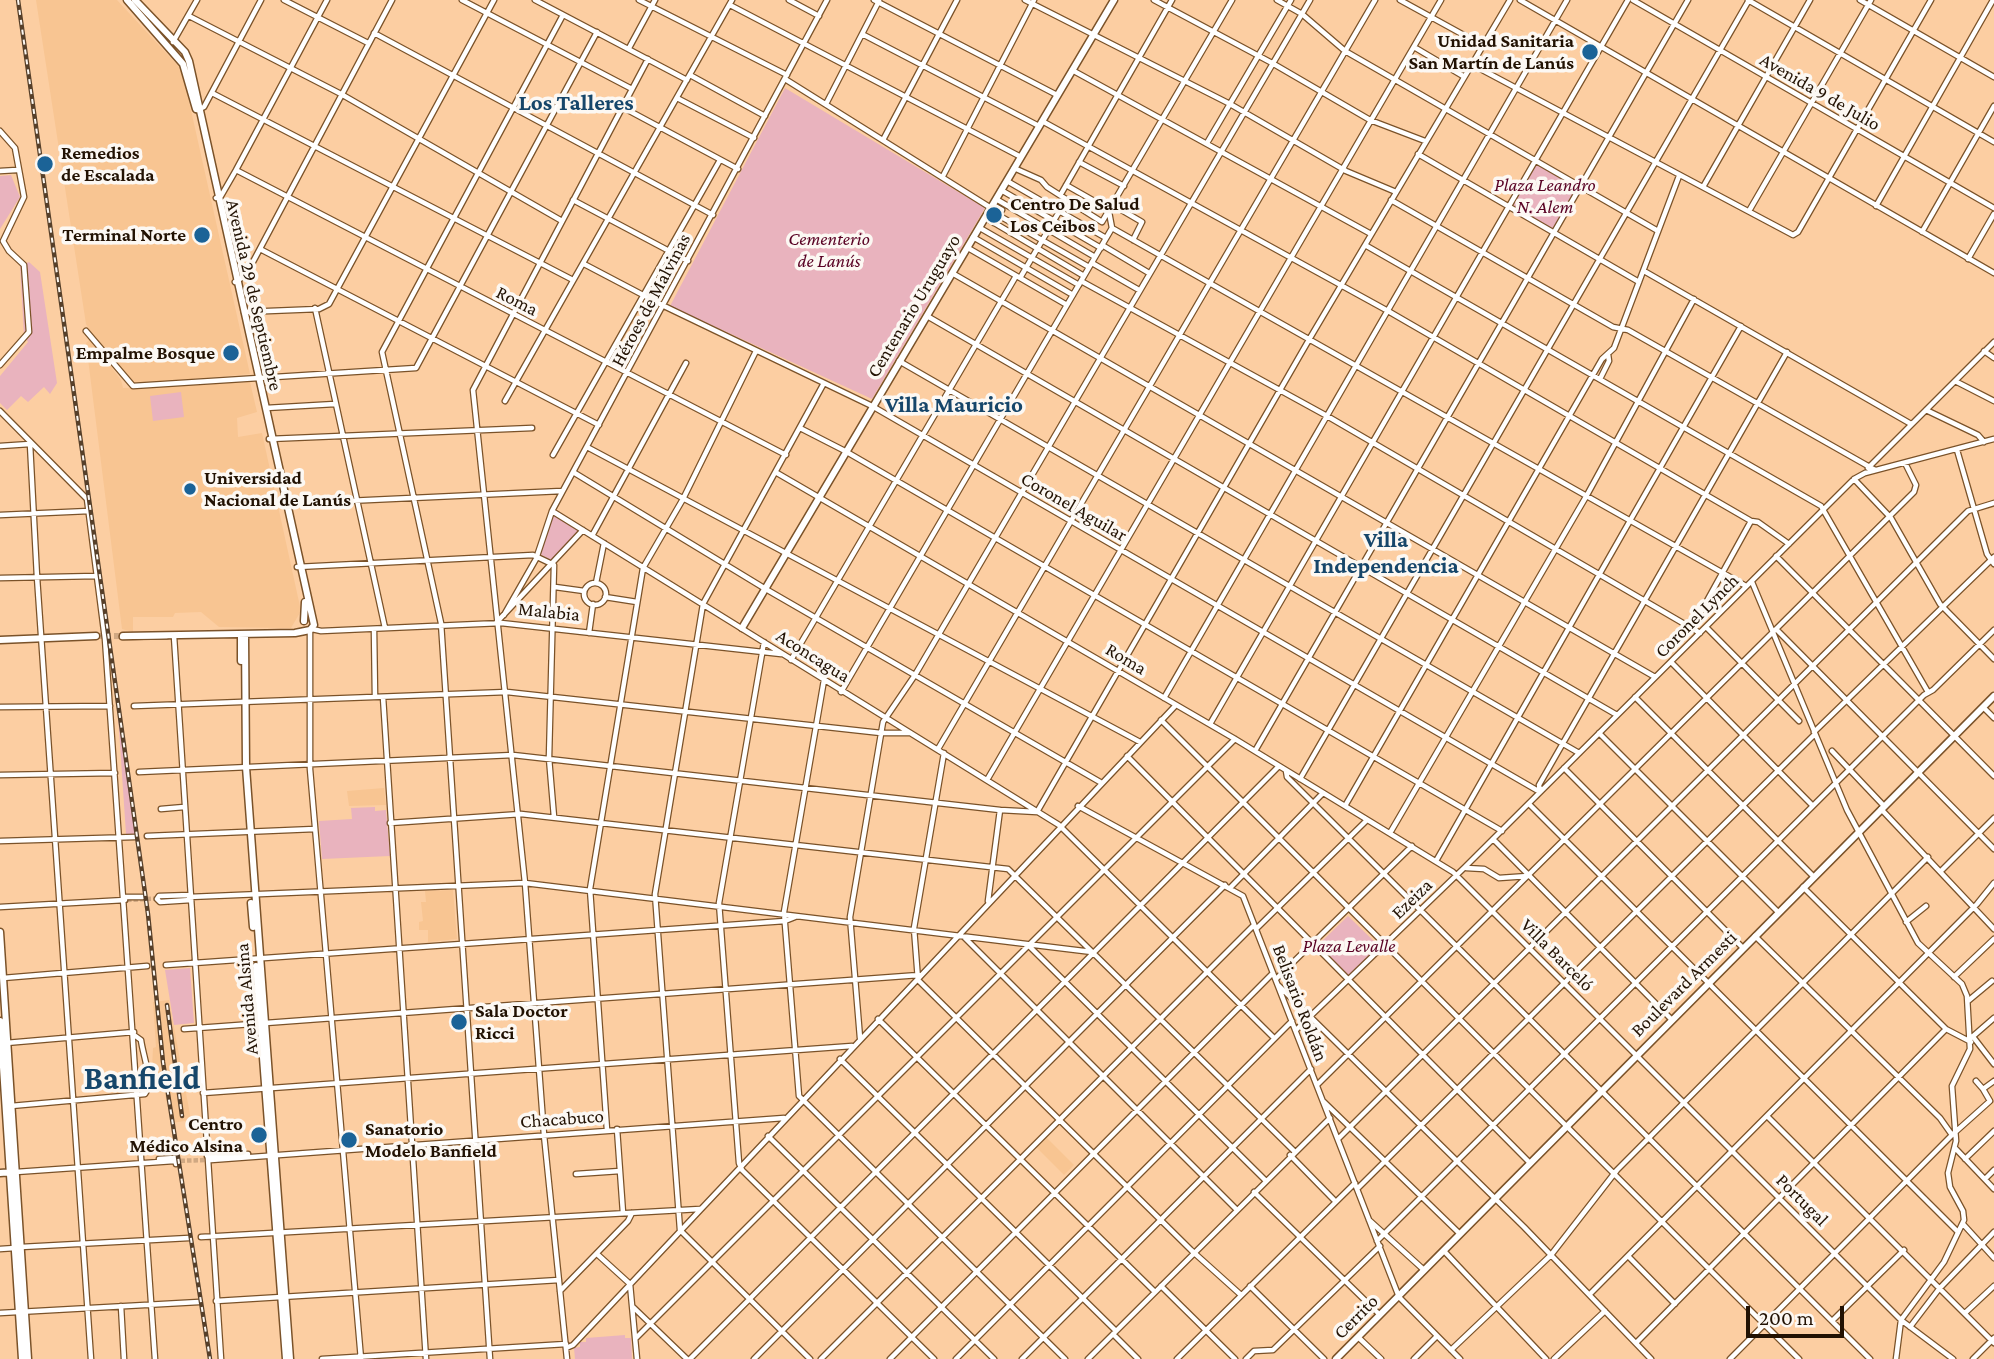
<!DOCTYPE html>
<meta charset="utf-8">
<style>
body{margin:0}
#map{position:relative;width:1994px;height:1359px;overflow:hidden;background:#fccea2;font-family:"Crimson Pro",serif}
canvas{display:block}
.scale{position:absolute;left:1746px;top:1306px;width:98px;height:32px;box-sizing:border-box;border:4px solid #221203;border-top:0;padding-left:9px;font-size:21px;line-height:24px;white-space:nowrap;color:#221203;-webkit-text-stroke:5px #fcf8f3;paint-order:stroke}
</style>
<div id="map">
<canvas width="1994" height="1359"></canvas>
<div class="scale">200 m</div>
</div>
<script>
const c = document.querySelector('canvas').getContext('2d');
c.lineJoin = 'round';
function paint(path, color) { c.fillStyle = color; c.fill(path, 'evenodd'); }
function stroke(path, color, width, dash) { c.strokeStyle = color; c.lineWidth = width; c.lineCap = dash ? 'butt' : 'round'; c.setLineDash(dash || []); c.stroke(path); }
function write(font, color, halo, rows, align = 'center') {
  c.font = font + ' "Crimson Pro",serif'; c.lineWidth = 7; c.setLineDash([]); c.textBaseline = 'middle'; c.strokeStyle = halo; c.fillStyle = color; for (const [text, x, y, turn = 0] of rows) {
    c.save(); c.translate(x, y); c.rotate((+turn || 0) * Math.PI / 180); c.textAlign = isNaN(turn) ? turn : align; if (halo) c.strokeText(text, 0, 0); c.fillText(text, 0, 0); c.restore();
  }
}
paint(new Path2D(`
 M36 0H117L182 70 250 374 133 384 104 352 86 324Z
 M90 339 121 380 123 388 250 382 257 412 237 418 238 437 262 433 301 611 291 628 219 627 201 612 175 613 173 617H133V632L122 629 86 343Z
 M384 788 386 805 349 806 347 791Z
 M453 890 457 939 428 942V930H419V922L423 921 421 902H426L425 891Z
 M169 1000 191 1120 172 1123 164 1091 155 1092 152 1068 153 1048 156 1047 153 1002Z
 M1045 1136 1074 1165 1064 1175 1035 1146Z`), '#f8c592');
paint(new Path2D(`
 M785 88 985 208 872 399 670 306Z
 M1535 160 1581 187 1554 232 1509 206Z
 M11 175 20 197 0 229V176Z
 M29 262 40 272 57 383 50 394 44 387 28 402 21 396 7 410 0 403V376L28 342 24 335 20 266Z
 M181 392 184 417 153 421 150 396Z
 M553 515 579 531 551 561 540 554Z
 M118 715 135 834H126Z
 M375 807V811L386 810 390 856 322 859 319 821 352 819 351 808Z
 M1348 916 1379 946 1348 977 1318 945Z
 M190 968 194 1023 174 1025 165 970Z
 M625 1335V1338H631L632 1359H575L574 1348 580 1347V1342H586V1338Z`), '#e9b3be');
stroke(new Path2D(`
 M127 900 189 897
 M174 1161 208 1160`), '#d0a882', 4.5, [4.5, 2]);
stroke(new Path2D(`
 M96 636H123`), '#d0a882', 6, [6, 3]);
const minor = new Path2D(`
 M284 0 368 43
 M462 0 632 89
 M535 0 687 80
 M639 0 787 75
 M789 0 819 16
 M874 0 1057 95
 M1025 0 1230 104 1346 171 1396 192
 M1154 0 1272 63 1370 120 1425 141
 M1277 0 1302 14 1345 51 1658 231
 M1400 0 1482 45
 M1520 0 1994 273
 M1633 0 1994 208
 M1748 0 1994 142
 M1860 0 1994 77
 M730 5 1021 157
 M189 16 341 94 562 221
 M374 33 713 215
 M862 34 1039 126
 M173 42 197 0
 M1414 47 1463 76
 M629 48 655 0
 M1471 64 1793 235 1798 232 1931 0
 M1072 70 1371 234
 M690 75 765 116
 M785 79 991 208
 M212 93 573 280
 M677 98 754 138
 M826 104 879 1
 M622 107 738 169
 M197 110 204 107 261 0
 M1042 121 1388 311 1751 521 1758 522 1789 544
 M0 131 15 148 24 197 3 241 9 251 24 265 29 332 0 365
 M883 140 957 0
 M1207 143 1291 0
 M1418 154 1639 282
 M1079 162 1124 186
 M1014 168 1041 180 1047 187 1102 222 1232 0
 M236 170 786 455
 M0 171 17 170
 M943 176 1034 0
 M1007 181 1106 238
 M1066 185 1110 210
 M1703 187 1810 0
 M1001 190 1101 248
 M1061 194 1172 0
 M216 198 221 196 236 170 327 0
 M996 199 1095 257
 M573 200 688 261
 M1391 200 1613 327 1628 330 1875 470
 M993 205 1002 210 994 223
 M1113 205 1142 222 1133 240
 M1876 206 1993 0
 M1749 211 1871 0
 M998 215 1089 267
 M986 218 1084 276
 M980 228 1079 285
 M1112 228 1746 586
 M1922 232 1994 106
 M973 237 1073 295
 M1102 245 1149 273
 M1365 245 1821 506 1928 692
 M968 248 1067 305
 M260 249 599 425
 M1968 259 1994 214
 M1092 263 1139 290
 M584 264 664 306 872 406 1540 792
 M1644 271 1911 424
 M952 273 1655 677
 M1020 278 1066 200
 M1081 281 1327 416 1700 633
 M235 282 246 275 392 0
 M315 308 385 628
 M244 312 319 309 329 304 494 0
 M927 316 1617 715
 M86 331 133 386 416 368 597 32
 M1984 351 1994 358
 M899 361 1579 753
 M1600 379 1609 361 1608 354
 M1955 381 1994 401
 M505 401 732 0
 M266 408 335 404
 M1926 410 1978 435 1984 442
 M0 411 87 499 105 639 155 1359
 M800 428 845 451 1502 831
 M269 439 532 428
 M30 444 37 577 91 1359
 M0 446 30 444
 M587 447 1140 742
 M1957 450 1987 554 1994 564
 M553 455 720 160
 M1868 468 1994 342
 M573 472 764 588 1100 782
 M777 473 1235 739 1453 872 1901 1320 1953 1359
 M1854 479 1891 518 1940 604 1994 659
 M283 504 562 491
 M552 511 1059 825 1273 1037
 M0 515 89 511
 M592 536 686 363
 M1776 556 1994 776
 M297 567 533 555 554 565 549 758 554 817
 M0 578 97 576
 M1752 582 1847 810 1918 943 1962 984 1967 996 1970 1049 1952 1086 1956 1141 1948 1173 1950 1187 1963 1211 1964 1220 1944 1262 1901 1320 1896 1359
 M596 583 604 543
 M584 594a11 11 0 1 1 22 0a11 11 0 1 1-22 0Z
 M555 587 584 591
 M605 597 637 602
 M504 615 536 559 552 511 827 0
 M496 623 583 530
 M1706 627 1799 721
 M1692 628 1751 521
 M312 629 321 631 501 623 781 654
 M374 629 375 697
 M1776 629 1994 849
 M310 630V769L361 1359
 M589 633 593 604
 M174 636 221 1359
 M122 637 167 636
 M764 642 719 903 739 1163 742 1170 934 1359
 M791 660 1016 276
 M1671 662 1812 805
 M824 680 784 912 799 1096 1065 1359
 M841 692 1112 228 1109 212
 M383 697 426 1359
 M1635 697 1813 876
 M1164 698 1567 0
 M134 706 507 692 881 733H910
 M0 707 110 706
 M1983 707 1994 718
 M1161 720 1799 1359
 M1210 724 1628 0
 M1814 732 1994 557
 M1599 733 1778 912
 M938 749 1375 0
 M1255 751 1688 0
 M1832 751 1884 806
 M944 753 914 928 918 980 1191 1250 1241 1295
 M1127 756 1530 1163
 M1564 768 1742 947
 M1286 771 1287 777 1870 1359
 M139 772 513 755 1000 810 1037 812 1310 338 1510 0
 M0 775 115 773
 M1300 779 1749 0
 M987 780 1441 0
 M1540 792 1539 785 1787 352
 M1529 804 1958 1232
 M1078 806 1243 896 1399 1297 1460 1359
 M1345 806 1602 359 1614 348 1679 176
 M161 809 184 807
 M1881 809 1994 929
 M390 823 521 814 1008 869 1294 1151
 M1390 833 1587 495 1694 299
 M147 836 315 829
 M1493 839 1671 1019
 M0 841 135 837
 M1436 861 1741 326
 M1466 868 1484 869 1499 878 1528 876
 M1942 870 1994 818
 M1803 887 1946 1029 1971 1042
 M1230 888 1323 793
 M190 895 159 896 157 899 160 902 191 900
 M124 897H143
 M189 897 525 883 1092 952
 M988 901 1000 810
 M0 907 125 900
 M1906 922 1926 906
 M1256 929 1367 820
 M1755 936 1940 1118 1952 1135 1990 1101 1983 1089 1994 1081
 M964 937 1236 1209
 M1030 947 1265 1180
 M166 965 785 921 795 917
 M1954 977 1994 939
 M3 978 147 966
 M1276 979 1412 846
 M1278 985 1524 1227 1651 1359
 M1968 1001 1992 981
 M878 1019 1155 1292
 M184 1029 919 975
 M1296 1030 1465 867 1854 479 1865 473 1994 439
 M860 1038 850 917 883 722 915 675 1310 0
 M1971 1038 1994 1018
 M1974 1038 1994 1064
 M6 1043 134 1032
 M840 1059 1116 1331
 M1976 1081 1983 1089
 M1317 1085 1914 492 1916 485 1905 463
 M203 1093 852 1046
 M1324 1102 1460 1234
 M11 1106 145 1094C154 1082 143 1056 141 1040L134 1035
 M1767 1116 1994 1343
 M617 1129 623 1213
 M607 1130 590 889 643 568 683 499 756 351
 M768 1136 994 1359
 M1338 1139 1968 511 1994 503
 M1955 1148 1994 1189
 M1290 1155 1334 1200
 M207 1156 248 1154
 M159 1159 175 1158 176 1164
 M1965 1159 1994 1131
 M211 1160 784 1118
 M16 1172 174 1161
 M576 1174 620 1171
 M1985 1179 1994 1170
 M1357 1189 1815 734
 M1254 1192 1380 1315
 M1369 1220 1424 1270
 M1963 1224 1994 1258
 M201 1237 700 1209
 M1377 1241 1924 695 1933 690 1994 630
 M21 1247 189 1238
 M0 1249 15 1248
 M1444 1251 1546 1359
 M597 1254 630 1284
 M1628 1256 1675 1304
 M630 1284 637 1359
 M1161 1286 1235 1359
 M1250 1286 1324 1359
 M560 1291 628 1221 632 1213
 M1590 1294 1977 904 1994 883
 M216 1301 559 1280
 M121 1306 124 1359
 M633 1307 687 1359
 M0 1313 199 1302
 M1965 1313 1994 1286
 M1832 1321 1904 1250
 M1910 1327 1939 1289 1994 1232
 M1113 1334 1138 1359
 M1358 1337 1381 1359
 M636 1338 1235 739
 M1636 1343 1946 1029
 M566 1348 573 1345 1176 705
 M1451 1350 1551 1255 1617 1170 1928 857
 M322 1359 566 1344
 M490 1359 441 623 382 352 563 15
 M567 1359 544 1135 525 883 473 390 648 59
 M690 1359 1279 766
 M754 1359 1225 885
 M810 1359 680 1230 655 894 703 604 824 383
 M821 1359 1254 925
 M890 1359 1273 973
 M956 1359 1292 1021
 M1022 1359 1311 1069
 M1088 1359 1330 1118
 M1177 1359 1355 1183
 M1246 1359 1254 1351 1273 1350 1380 1246
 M1414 1359 1437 1336
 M1554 1359 1605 1311
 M1730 1359 1952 1135
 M1973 1359 1994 1338`);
const major = new Path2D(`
 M127 0 183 64 196 109
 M304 621 305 602
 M742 628 1114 0
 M241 635V661
 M245 635 246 767 290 1359
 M123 636 295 633 310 630 314 625 189 61 185 52 135 0
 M0 640 96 636
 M251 903 253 927
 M0 932 28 1359
 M256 966 286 1359
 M0 1021 22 1359
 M0 1173 14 1172
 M1336 1359 1994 696`);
stroke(minor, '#7a5229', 7);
stroke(major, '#7a5229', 9);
stroke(minor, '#fff', 4.5);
stroke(major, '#fff', 6);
const rail = new Path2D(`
 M18 0 148 914 163 1062 210 1359
 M167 1005 182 1116`);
stroke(rail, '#57402a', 4.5);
stroke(rail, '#fcf8f3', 2, [5]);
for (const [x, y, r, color] of [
 [1590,52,9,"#1b6397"],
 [45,164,9,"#1b6397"],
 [994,215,9,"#1b6397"],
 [202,235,9,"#1b6397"],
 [231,353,9,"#1b6397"],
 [190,489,7,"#1b6397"],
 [459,1022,9,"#1b6397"],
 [259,1135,9,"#1b6397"],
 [349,1140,9,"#1b6397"]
]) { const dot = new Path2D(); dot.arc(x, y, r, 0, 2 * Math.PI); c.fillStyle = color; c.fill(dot); stroke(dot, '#fcf8f3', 2.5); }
write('bold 19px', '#221203', '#fcf8f3', [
 ["Unidad Sanitaria",1574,41,"right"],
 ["San Martín de Lanús",1574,63,"right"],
 ["Remedios",61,153],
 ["de Escalada",61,175],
 ["Centro De Salud",1010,204],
 ["Los Ceibos",1010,226],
 ["Terminal Norte",186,235,"right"],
 ["Empalme Bosque",215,353,"right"],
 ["Universidad",204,478],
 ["Nacional de Lanús",204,500],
 ["Sala Doctor",475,1011],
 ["Ricci",475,1033],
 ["Centro",243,1124,"right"],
 ["Médico Alsina",243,1146,"right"],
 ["Sanatorio",365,1129],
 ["Modelo Banfield",365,1151]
], 'left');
write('19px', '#221203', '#fcf8f3', [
 ["Avenida 9 de Julio",1820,92,30],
 ["Avenida 29 de Septiembre",254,295,77],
 ["Héroes de Malvinas",651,300,-62],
 ["Roma",517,301,27],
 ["Centenario Uruguayo",914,306,-59],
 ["Coronel Aguilar",1074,507,30],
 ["Malabia",549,612,6],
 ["Coronel Lynch",1697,616,-45],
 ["Aconcagua",813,656,32],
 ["Roma",1126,659,31],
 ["Ezeiza",1412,899,-44],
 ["Villa Barceló",1557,955,45],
 ["Boulevard Armesti",1684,984,-45],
 ["Avenida Alsina",247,999,-95],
 ["Belisario Roldán",1300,1003,69],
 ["Chacabuco",562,1119,-4],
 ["Portugal",1802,1200,45],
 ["Cerrito",1356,1317,-45]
]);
write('italic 19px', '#580023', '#fcf8f3', [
 ["Plaza Leandro",1545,185],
 ["N. Alem",1545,207],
 ["Cementerio",829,239],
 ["de Lanús",829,261],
 ["Plaza Levalle",1349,946]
]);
write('bold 23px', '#16466a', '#fcf8f3', [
 ["Los Talleres",576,103],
 ["Villa Mauricio",954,405],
 ["Villa",1386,540],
 ["Independencia",1386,566]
]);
write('bold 33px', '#16466a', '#fcf8f3', [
 ["Banfield",142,1079]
]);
</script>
